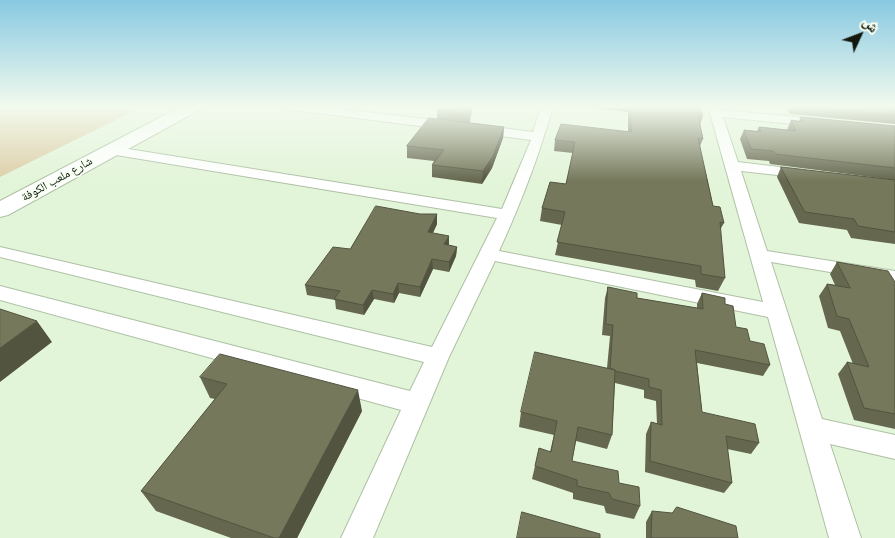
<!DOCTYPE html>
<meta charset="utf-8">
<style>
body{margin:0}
#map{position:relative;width:895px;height:538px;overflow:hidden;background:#e3f5d9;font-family:"Public Sans","Noto Naskh Arabic",sans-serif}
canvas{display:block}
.north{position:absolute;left:835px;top:10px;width:50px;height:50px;-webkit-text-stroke:4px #f7fff3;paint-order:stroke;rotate:47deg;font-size:14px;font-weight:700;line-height:20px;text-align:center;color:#12180e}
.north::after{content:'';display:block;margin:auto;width:18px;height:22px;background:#12180e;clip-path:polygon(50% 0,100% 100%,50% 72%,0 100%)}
</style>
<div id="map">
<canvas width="895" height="538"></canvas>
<div class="north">ش</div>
</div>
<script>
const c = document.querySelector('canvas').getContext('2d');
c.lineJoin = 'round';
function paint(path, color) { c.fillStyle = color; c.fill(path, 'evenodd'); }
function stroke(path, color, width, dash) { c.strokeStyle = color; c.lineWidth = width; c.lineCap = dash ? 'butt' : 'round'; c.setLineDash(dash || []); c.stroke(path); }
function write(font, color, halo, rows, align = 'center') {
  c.font = font + ' "Public Sans","Noto Naskh Arabic",sans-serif'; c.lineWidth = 4; c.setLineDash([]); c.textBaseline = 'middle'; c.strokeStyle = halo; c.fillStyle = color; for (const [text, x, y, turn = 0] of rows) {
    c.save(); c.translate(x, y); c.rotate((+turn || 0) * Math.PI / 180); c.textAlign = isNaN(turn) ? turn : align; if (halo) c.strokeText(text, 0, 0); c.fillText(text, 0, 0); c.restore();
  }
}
paint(new Path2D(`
 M0 106H144L0 177Z`), '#ddcea7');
const street = new Path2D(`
 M280 106H314L451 122 457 126 451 130 286 109Z
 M541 106H553C539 156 521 203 499 251L763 302 708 106H720L721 110 828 120 830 123 824 127 723 117 738 162 804 170 811 174 804 178 741 171 767 251 895 271V283L771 262 822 419 895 435V459L830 444 861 538H829L768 317 495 261 449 357 373 538H341L401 410 0 300V286L410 391 424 362 0 257V247L432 347 497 218 110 154 103 150 110 146 502 209 531 140 478 133 472 129 478 125 533 132Z`);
const primary = new Path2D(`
 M182 106H203L201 109 8 215 0 217V201Z`);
stroke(street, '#aec0a4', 2);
stroke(primary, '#aec0a4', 2);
paint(street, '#fff');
paint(primary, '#fff');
paint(new Path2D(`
 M441 106H472L470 123 504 127 503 138 492 168 482 184 432 177V165L434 161 407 158V146L437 119V110Z
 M574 106H701L700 108 703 116 700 125 703 139 700 146 713 206 724 223 720 230 725 278 718 291 696 287 695 280 555 255 562 225 540 221 542 208 566 184 573 153 554 151 555 140 628 132V112Z
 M785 106H895V124L790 114Z
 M801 117 895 126V180L770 164 769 161 747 159 740 139 744 130 757 131 759 127 787 130 791 120 799 121Z
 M781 167 895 180V244L851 238 847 230 799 223 777 177Z
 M420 214H437V224L433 233 449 245 457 247 456 256 449 272 433 269 420 297 399 293 394 303 374 299 364 315 336 309 335 300 307 295 305 285 350 249Z
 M837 262 895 282V429L854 420 838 374 847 362 853 364 840 331 828 328 819 296 827 284 835 285 830 274Z
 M608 287 637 298 697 308V304L702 293 725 304 736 327 750 341 770 365 763 376 697 363 702 412 759 443 751 454 727 449 732 483 724 493 645 472 646 434 651 422 657 424 656 401 644 398V390L615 383 612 435 607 449 576 441 572 461 619 483 640 506 634 519 606 513 604 506 573 499V493L532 479 535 466 550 452 554 435 519 427 521 412 607 368 610 336 602 335 605 298Z
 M200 377 362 411 297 538H231L156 511 141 491 215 399 210 398Z
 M652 511 738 538H646V522Z`), '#65674e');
paint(new Path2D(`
 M504 127 503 138 492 168 482 184 483 171Z
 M437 214V224L429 241 428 232Z
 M449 236V245L444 254V244Z
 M457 247 456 256 449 272V262Z
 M432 259 433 269 420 297V287Z
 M398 283 399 293 394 303 393 294Z
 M372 290 374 299 364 315 363 305Z
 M37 321 52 342 0 382V348Z
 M358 390 362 411 297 538H279Z`), '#525440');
const building = new Path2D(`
 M441 106H472L471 114 437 110Z
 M630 106H700L703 116H698L703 139 698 138 713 206 720 207 724 223 720 222 725 278 701 274V266L557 242 565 212 542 208 550 182 566 184 575 142 555 140 561 124 631 132Z
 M799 106H895V115Z
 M801 117 895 126V168L775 154 773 151 751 149 744 130 761 132 759 127 796 131 791 120 803 122Z
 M429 118 504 127 493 156 483 171 432 165 444 150 407 146Z
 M781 167 895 180V232L858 226 854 219 805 212Z
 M376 206 420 214H437L428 232 449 236 444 244 457 247 449 262 432 259 420 287 398 283 393 294 372 290 363 305 334 299 340 291 305 285 333 247 350 249Z
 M837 262 888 271 895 282V414L864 408 847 362 869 367 849 319 837 316 827 284 850 288Z
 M608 287 637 293V298L703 309 702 293 725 298V304L733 306 736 327 747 329 750 341 764 344 770 365 695 350 702 412 755 424 759 443 726 436 732 483 650 461 651 422 662 425 661 390 649 387V379L615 371V370L610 368 613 325 606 324Z
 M0 309 37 321 0 348Z
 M535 352 615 370 612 435 578 427 572 461 618 471 619 483 639 487 640 506 612 499 609 493 577 486V480L535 466 539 448 551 452 557 421 521 412Z
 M220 354 358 390 279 538H274L141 491 227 384 200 377Z
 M677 507 736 526 738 538H651L652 511 672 513Z
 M522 512 600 534V538H517Z`);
paint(building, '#75785b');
stroke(building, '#525440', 1);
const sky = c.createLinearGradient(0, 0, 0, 181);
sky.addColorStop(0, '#88c9e1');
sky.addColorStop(0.59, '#f2faee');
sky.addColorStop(1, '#f2faee00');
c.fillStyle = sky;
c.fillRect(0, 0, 895, 181);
write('12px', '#12180e', '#f7fff3', [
 ["شارع ملعب الكوفة",57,179,-29]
]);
</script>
